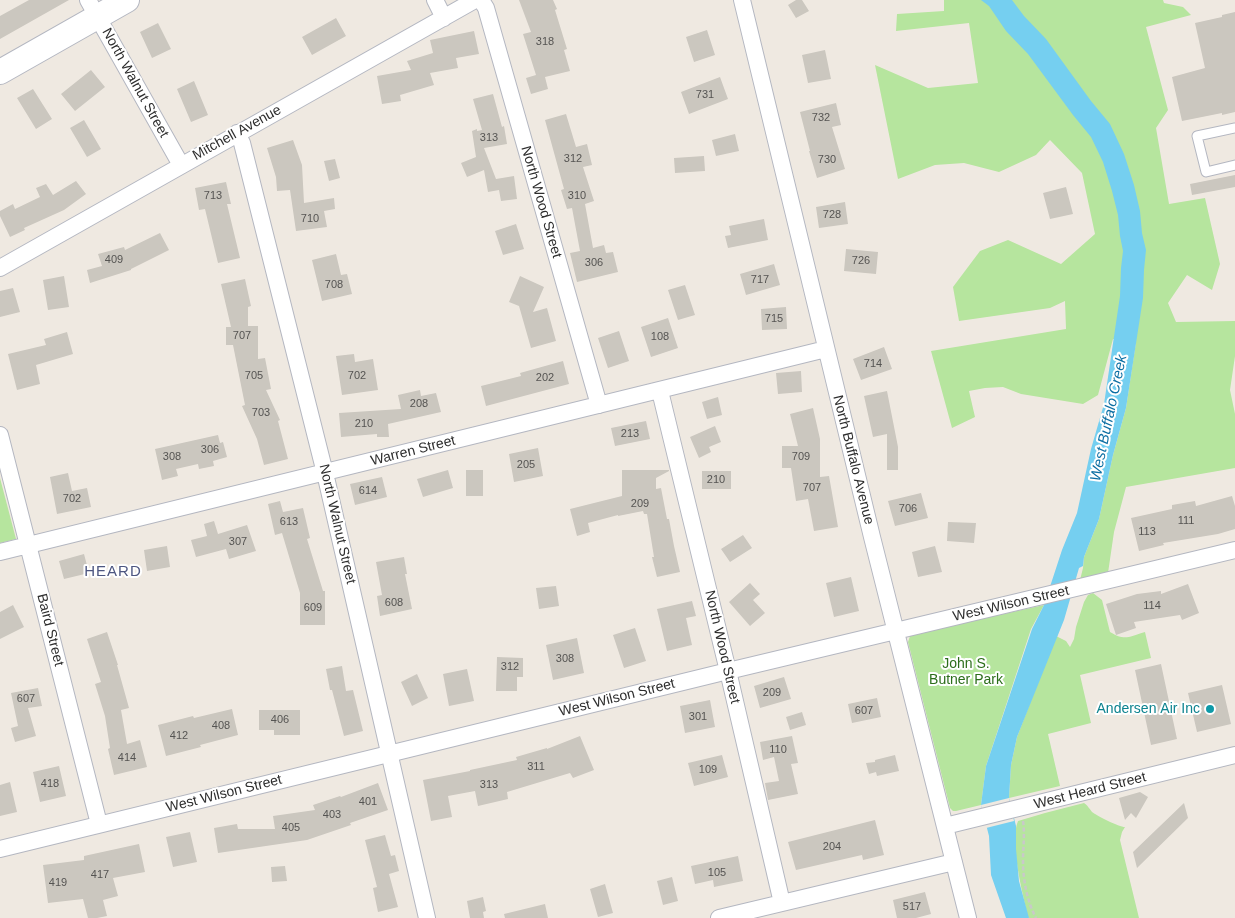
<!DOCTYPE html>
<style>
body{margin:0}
canvas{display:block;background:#efe9e1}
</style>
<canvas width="1235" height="918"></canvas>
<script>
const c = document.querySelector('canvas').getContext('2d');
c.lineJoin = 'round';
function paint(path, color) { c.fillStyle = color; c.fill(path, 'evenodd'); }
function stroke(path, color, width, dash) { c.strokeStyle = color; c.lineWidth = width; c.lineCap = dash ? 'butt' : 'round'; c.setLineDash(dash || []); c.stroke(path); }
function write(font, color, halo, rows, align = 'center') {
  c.font = font + ' Helvetica,sans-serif'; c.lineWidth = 4; c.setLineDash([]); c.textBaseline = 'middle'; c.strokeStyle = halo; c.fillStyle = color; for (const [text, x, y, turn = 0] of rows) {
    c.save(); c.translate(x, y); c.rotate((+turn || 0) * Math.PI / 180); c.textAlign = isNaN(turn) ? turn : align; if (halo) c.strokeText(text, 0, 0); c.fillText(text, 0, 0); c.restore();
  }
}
paint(new Path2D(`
 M944 0H1163L1164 3 1183 7 1191 15 1146 27 1168 110 1156 128 1169 204 1205 198 1220 264 1212 290 1187 275 1168 303 1176 322 1235 321V356L1230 390 1235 414V468L1126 487 1114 532 1108 573 1080 580 1083 568 1084 557 1099 519 1113 455 1126 408 1136 342 1113 339 1098 395 1083 404 1021 394 1003 387 985 388 969 391 975 417 952 428 931 351 1066 329 1065 301 1050 308 959 321 953 287 980 251 1008 240 1061 264 1095 234 1082 173 1050 140 1036 155 999 172 964 163 935 165 898 179 875 65 928 88 978 83 969 23 896 31 897 14 944 11Z
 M0 478 16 539 0 543Z
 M1093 593 1102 600 1110 632C1125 641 1128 637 1145 632L1151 658 1080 675 1091 723 1048 734 1060 786 1009 798 1011 765 1017 737 1056 636 1066 641 1070 647 1074 639 1076 627 1084 602 1088 595Z
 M1044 605 1031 629 986 766 981 805 956 811H953L950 808 908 642 910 636 913 634Z
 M1084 803C1088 806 1089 808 1092 812 1097 816 1119 827 1125 827L1122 832 1120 840 1139 918H1029L1028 917C1023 895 1009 841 1018 821L1045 813Z`), '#b6e59e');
paint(new Path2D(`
 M981 0H1012L1024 16 1046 39 1091 101 1110 124 1124 154 1134 185 1140 211 1142 233 1146 250 1144 270 1143 298 1126 408 1113 455 1099 519 1084 557 1083 566 1079 568 1064 620 1017 737 1011 765 1009 798 1016 826V849L1019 881 1029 918H1006L991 875 989 836 981 805 986 766 1032 629 1044 605 1062 550 1077 513 1091 449 1104 404 1120 296 1121 268 1123 251 1120 236 1118 215 1112 191 1103 162 1091 137 1073 115 1028 54 1006 31 989 6Z`), '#75cff0');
paint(new Path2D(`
 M1009 798 1014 821 986 828 981 805Z`), '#efe9e1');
paint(new Path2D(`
 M29 0H69L0 39V16Z
 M519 0H553L557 9 555 10 567 49 564 50 570 71 545 77 548 89 531 94 526 78 536 75 523 34 531 32Z
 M796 0H802L809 11 796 18 788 5Z
 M1235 12V112L1222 115V113L1182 121 1172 77 1205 68 1195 23 1222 17V15Z
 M336 18 346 36 312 55 302 37Z
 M158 23 171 49 152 58 140 32Z
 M707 30 715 55 694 62 686 37Z
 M474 31 479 54 456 58 458 68 430 73 434 85 400 95 401 101 382 104 377 76 411 70 407 61 433 53 430 40Z
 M825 50 831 79 808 83 802 55Z
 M91 70 105 87 75 111 61 94Z
 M720 77 728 99 689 114 681 92Z
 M194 81 208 115 191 122 177 89Z
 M33 89 52 119 36 129 17 98Z
 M493 94 502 127 504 126 507 144 484 148 496 179 514 176 517 199 501 201 499 190 488 192 484 170 467 177 461 163 476 157 472 131 477 129V131L482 130 473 99Z
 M836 103 841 125 832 127 845 169 817 178 809 151H810L800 112Z
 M566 114 576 147 587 144 592 165 583 167 594 201 585 204 593 248 604 245 606 253 613 252 618 272 577 282 570 253 580 251 572 208 567 209 561 190 564 189 545 120Z
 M84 120 101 149 87 157 70 128Z
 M735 134 739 151 716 156 712 140Z
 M293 140 302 165 304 203 334 198 335 209 324 211 327 227 296 231 290 190 277 191 276 177 267 148Z
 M704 156 705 171 675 173 674 158Z
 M335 159 340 178 329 181 324 161Z
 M1235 175V187L1192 195 1190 184Z
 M76 181 86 194 64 210 24 228 25 230 10 237 0 216V211L13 204 15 209 40 197 36 188 46 184 53 195Z
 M226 182 231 204H227L240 258 218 263 205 209 199 210 195 188Z
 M1066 187 1073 214 1050 219 1043 193Z
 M845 202 848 224 819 228 816 207Z
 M764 219 768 240 728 248 725 236 731 235 729 226Z
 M516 224 524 249 503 255 495 231Z
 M160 233 169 250 131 269V270L90 283 87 270 102 266 98 254 124 247 125 250Z
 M846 249 878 252 876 274 844 271Z
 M336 254 341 275 347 274 352 294 322 301 312 260Z
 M774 264 780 285 746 295 740 274Z
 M64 276 69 307 48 310 43 280Z
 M520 276 544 287 533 312 547 308 556 341 531 348 519 306 509 302Z
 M245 279 251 306 248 307V326H258V359L265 358 271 389 266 390 280 420 278 421 288 459 264 465 257 439 242 406 245 405 233 345H226V327H231L221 284Z
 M685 285 695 315 678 320 668 290Z
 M13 288 20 312 0 317V291Z
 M786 307 787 329 762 330 761 309Z
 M668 318 678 348 651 357 641 327Z
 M619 331 629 361 608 368 598 338Z
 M67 332 73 354 36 365 40 384 17 390 8 354 46 345 44 339Z
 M884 347 892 369 861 380 853 359Z
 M354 354 355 362 373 359 378 390 342 395 336 356Z
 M563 361 569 384 486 406 481 386 521 376 520 373Z
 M801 371 802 392 778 394 776 373Z
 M420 390 421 396 436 393 441 412 388 424 389 437H377V434L341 437 339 413 401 409 398 395Z
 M887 391 898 447V470H887V434L873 437 864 396Z
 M718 397 722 415 707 419 702 402Z
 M813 408 820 439V477L829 476 838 527 814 531 808 499 796 501 791 468H782V446H798L790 414Z
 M646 421 650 439 615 446 611 428Z
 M715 426 721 442 709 447 711 452 699 458 690 437Z
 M218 435 220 443 223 442 227 457 213 461 214 466 199 469 198 464 176 469 178 476 162 480 155 449Z
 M538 448 543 476 514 482 509 454Z
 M448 470 453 488 423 497 417 479Z
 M466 470H483V496H466Z
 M622 470H669V471L656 478V489L661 488 667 519H669L674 546 680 572 657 577 652 557H654L647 514H644L643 511 618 516V515L588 523 590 532 577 536 570 509 622 496Z
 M702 471H731V489H702Z
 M68 473 72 491 87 488 91 507 57 514 50 477Z
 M382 477 387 497 355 505 350 484Z
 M921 493 928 518 895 526 888 501Z
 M1232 496 1235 506V529L1218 534 1163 543 1164 545 1139 551 1131 518 1172 509V505L1195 501 1196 506Z
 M280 501 283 512 303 508 310 538 307 539 323 591H325V625H300V593L282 533 275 535 268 504Z
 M214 521 218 534 247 525 256 551 229 559 226 549 196 557 191 540 207 536 204 524Z
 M948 522 976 523 974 543 947 541Z
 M743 535 752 548 730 562 721 549Z
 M167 546 170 567 147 571 144 550Z
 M935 546 942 572 918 577 912 552Z
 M84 554 89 573 64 579 59 561Z
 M404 557 407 574H405L412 609 380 616 377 596 382 595 376 562Z
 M851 577 859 611 834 617 826 583Z
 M750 583 760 594 753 600 765 613 750 626 729 602Z
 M1188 584 1199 613 1182 620 1180 615 1134 622 1136 628 1116 635 1106 604 1137 594 1161 591V594Z
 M556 586 559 606 539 609 536 588Z
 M692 601 696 616 686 618 692 645 667 651 657 609Z
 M13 605 24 627 0 639V612Z
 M635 628 646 661 624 668 613 635Z
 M107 632 118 665H117L129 708 121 710 127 744 140 740 147 767 114 775 108 749 110 748 105 716 95 684 101 682 87 639Z
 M577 638 584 673 553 680 546 645Z
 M497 657 523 658V677H517V691H496Z
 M1161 664 1177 739 1151 745 1135 670Z
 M342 666 346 691 353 690 363 731 344 736 332 690H330L326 669Z
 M467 669 474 701 449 706 443 674Z
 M417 674 428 698 412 706 401 682Z
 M784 677 791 699 760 708 754 686Z
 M1222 685 1231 724 1197 732 1188 693Z
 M38 688 42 706 28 708 36 736 15 742 11 728 18 726 11 693Z
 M877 698 881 717 852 723 848 704Z
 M710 700 715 727 685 733 680 706Z
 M232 709 238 735 200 745 201 747 166 756 158 725 193 716 194 718Z
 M259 710H300V735H274V730H259Z
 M802 712 806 725 790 730 786 717Z
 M580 736 594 770 573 778 570 773 507 792 508 799 478 806 475 791 448 796 452 817 431 821 423 780 470 771V770L517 760 516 757 547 748V749Z
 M792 736 798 763 791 764 798 794 768 800 765 783 779 781 774 757 763 760 760 742Z
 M722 755 728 777 694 786 688 763Z
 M895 755 899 771 877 776 876 772 869 774 866 763 875 762V760Z
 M59 766 66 796 40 802 33 772Z
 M10 782 17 812 0 816V785Z
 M378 783 388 810 350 823 351 825 307 840 218 853 214 828 237 824 238 829H275L273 816 315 810 313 805 340 796 341 797Z
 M1140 792 1148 797 1136 818 1131 813 1125 820 1119 798Z
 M1184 803 1188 818 1137 868 1133 852Z
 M875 820 884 855 863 860 862 855 796 870 788 842Z
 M190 832 197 862 173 867 166 837Z
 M385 835 391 856 395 855 399 871 389 874 398 907 378 912 373 888 377 887 365 840Z
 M139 844 145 872 113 878 118 896 103 900 107 916 97 918H88L83 899 48 903 43 865 84 860V856Z
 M738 856 743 881 714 887 713 880 695 884 691 866Z
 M285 866 287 881 272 882 271 867Z
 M672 877 678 901 663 905 657 881Z
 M605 884 613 913 598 917 590 889Z
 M925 892 931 914 916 918H897L893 900Z
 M483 897 486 911 483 912 484 918H470L467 901Z
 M545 904 548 918H505L504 914Z`), '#cbc7bf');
const lane = new Path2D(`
 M1235 128 1197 136 1206 172 1235 165`);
const street = new Path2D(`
 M88 0 181 165
 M435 0 444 18
 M481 0 486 8 599 405
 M742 0 872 537 968 918
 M237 133 242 143 325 473 427 918
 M0 268 475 0
 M660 391 728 671 782 903
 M0 435 99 824
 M0 552 826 349
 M945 826 1235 755
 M0 849 728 671 1235 550
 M719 918 954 862`);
const secondary = new Path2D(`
 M0 72 127 0`);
stroke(lane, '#b4b7c1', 11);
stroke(street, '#b4b7c1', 18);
stroke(secondary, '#b4b7c1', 26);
stroke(new Path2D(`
 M1023 821C1025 835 1023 847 1023 861 1023 880 1027 901 1036 918`), '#c9c9c9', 2.5, [4, 2.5]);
stroke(lane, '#fff', 9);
stroke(street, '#fff', 16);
stroke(secondary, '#fff', 24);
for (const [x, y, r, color] of [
 [1210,709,5,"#0f9aa8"]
]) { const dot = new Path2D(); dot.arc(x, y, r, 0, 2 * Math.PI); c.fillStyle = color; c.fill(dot); stroke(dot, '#fff', 2); }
write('11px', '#555452', null, [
 ["318",545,42],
 ["731",705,95],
 ["732",821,118],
 ["313",489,138],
 ["312",573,159],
 ["730",827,160],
 ["713",213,196],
 ["310",577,196],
 ["728",832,215],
 ["710",310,219],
 ["409",114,260],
 ["726",861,261],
 ["306",594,263],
 ["717",760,280],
 ["708",334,285],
 ["715",774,319],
 ["707",242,336],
 ["108",660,337],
 ["714",873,364],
 ["705",254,376],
 ["702",357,376],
 ["202",545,378],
 ["208",419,404],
 ["703",261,413],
 ["210",364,424],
 ["213",630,434],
 ["306",210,450],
 ["308",172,457],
 ["709",801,457],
 ["205",526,465],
 ["210",716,480],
 ["707",812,488],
 ["614",368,491],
 ["702",72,499],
 ["209",640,504],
 ["706",908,509],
 ["111",1186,521],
 ["613",289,522],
 ["113",1147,532],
 ["307",238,542],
 ["608",394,603],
 ["114",1152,606],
 ["609",313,608],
 ["308",565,659],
 ["312",510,667],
 ["209",772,693],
 ["607",26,699],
 ["607",864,711],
 ["301",698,717],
 ["406",280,720],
 ["408",221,726],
 ["412",179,736],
 ["110",778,750],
 ["414",127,758],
 ["311",536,767],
 ["109",708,770],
 ["418",50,784],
 ["313",489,785],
 ["401",368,802],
 ["403",332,815],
 ["405",291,828],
 ["204",832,847],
 ["105",717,873],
 ["417",100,875],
 ["419",58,883],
 ["517",912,907]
]);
write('14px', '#2e2e2e', '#fff', [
 ["North Walnut Street",135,83,61],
 ["Mitchell Avenue",237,133,-29],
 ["North Wood Street",541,202,74],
 ["Warren Street",413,451,-14],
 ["North Buffalo Avenue",853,460,76],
 ["North Walnut Street",337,524,77],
 ["West Wilson Street",1011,604,-13],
 ["Baird Street",50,630,76],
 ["North Wood Street",722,647,77],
 ["West Wilson Street",617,698,-14],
 ["West Heard Street",1090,791,-14],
 ["West Wilson Street",224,794,-14]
]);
write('14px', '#2c6e1b', '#fff', [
 ["John S.",966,664],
 ["Butner Park",966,680]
]);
write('14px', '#0d838f', '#fff', [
 ["Andersen Air Inc",1200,709]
], 'right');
write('italic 15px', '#0d6fa3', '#fff', [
 ["West Buffalo Creek",1109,418,-78]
]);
c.letterSpacing = '1px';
write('15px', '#4d5680', '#fff', [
 ["HEARD",113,572]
]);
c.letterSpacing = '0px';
</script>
